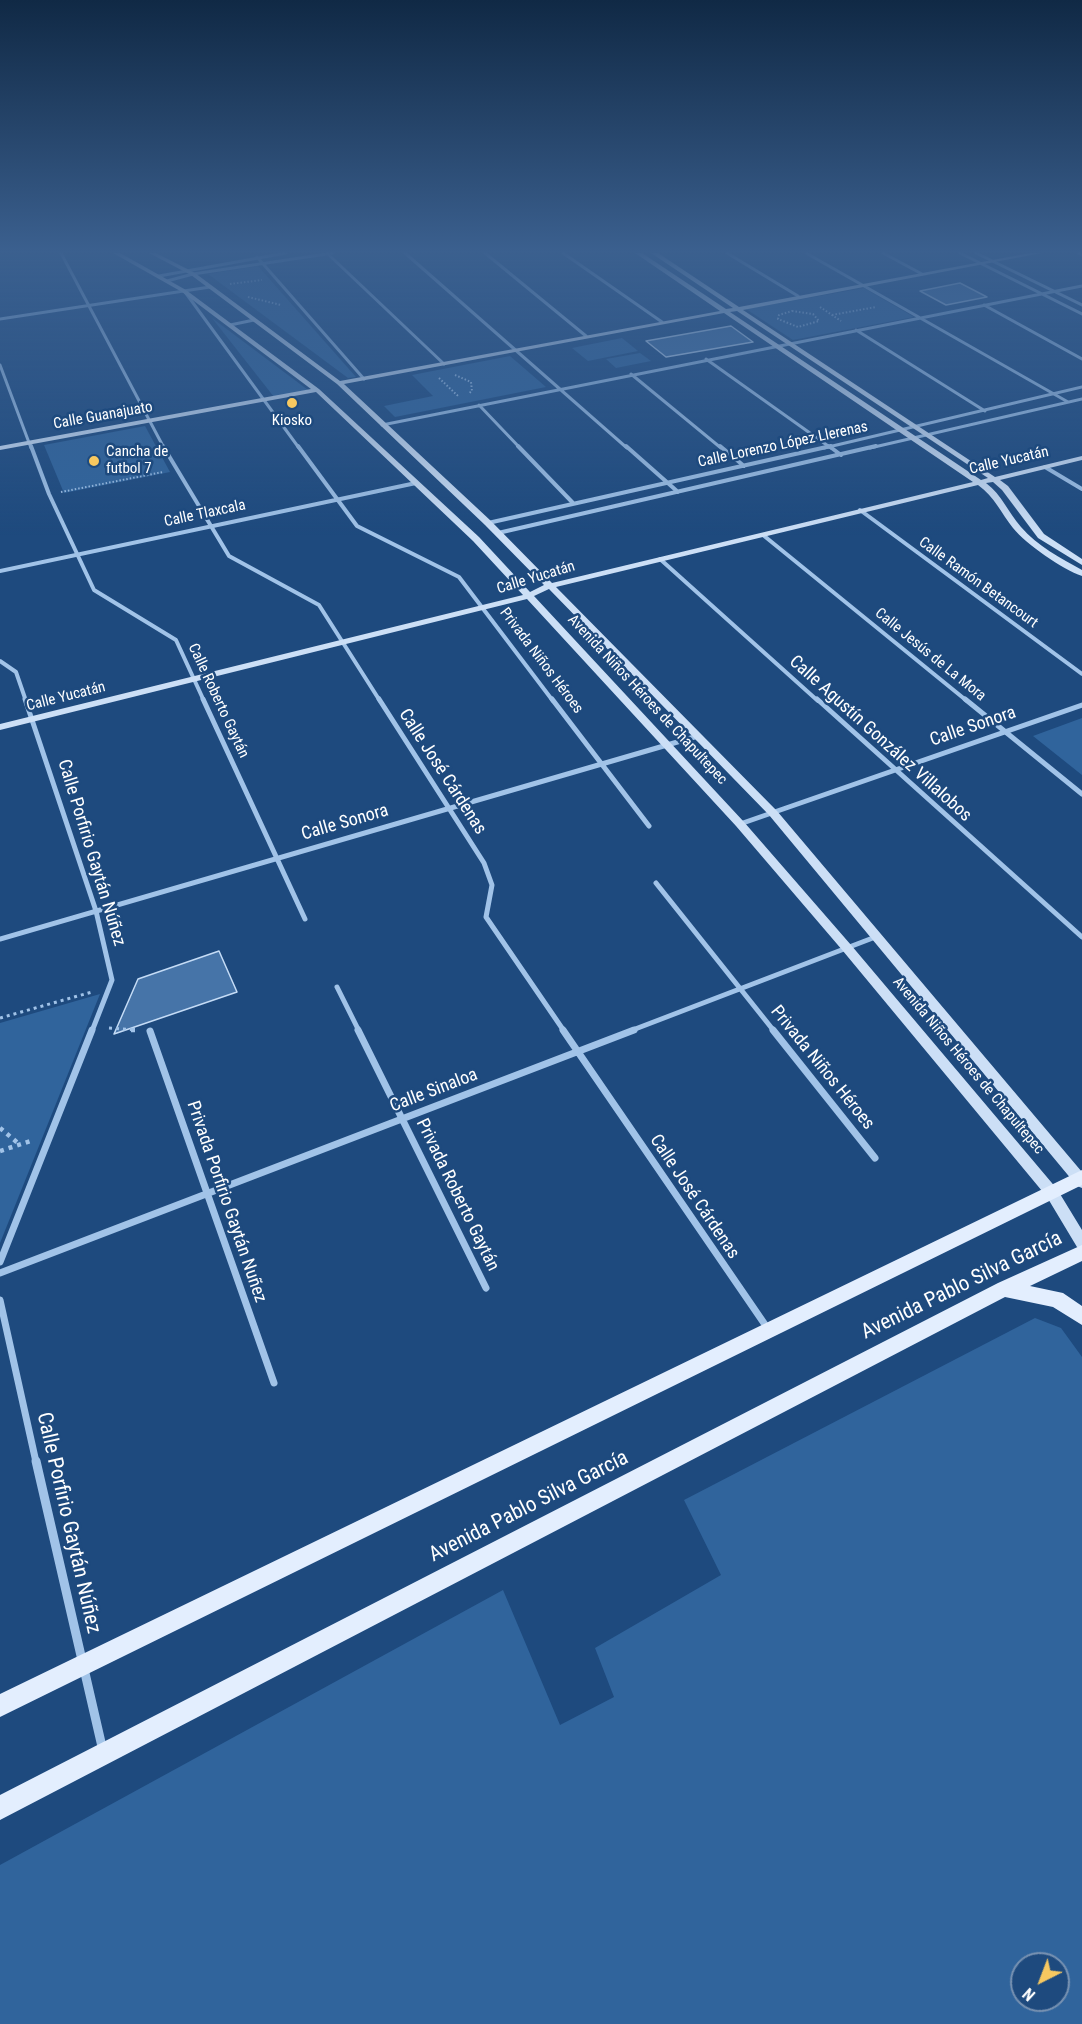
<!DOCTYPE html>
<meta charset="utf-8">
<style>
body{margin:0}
#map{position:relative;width:1082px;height:2024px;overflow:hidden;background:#1e4a7e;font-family:"Roboto Condensed",sans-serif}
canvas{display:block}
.north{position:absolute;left:1010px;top:1952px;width:60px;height:60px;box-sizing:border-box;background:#1e4a7e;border:2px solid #7892b2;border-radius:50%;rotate:222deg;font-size:16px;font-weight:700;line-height:24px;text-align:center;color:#fff}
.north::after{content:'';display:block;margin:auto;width:21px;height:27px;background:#f7c860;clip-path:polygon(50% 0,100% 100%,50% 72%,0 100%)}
</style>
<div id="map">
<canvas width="1082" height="2024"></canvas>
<div class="north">N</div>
</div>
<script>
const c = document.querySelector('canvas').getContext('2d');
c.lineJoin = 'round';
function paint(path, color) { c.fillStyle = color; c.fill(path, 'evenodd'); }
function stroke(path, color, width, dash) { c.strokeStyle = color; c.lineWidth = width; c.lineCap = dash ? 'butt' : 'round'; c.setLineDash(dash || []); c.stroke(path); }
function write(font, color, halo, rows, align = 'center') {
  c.font = font + ' "Roboto Condensed",sans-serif'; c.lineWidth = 5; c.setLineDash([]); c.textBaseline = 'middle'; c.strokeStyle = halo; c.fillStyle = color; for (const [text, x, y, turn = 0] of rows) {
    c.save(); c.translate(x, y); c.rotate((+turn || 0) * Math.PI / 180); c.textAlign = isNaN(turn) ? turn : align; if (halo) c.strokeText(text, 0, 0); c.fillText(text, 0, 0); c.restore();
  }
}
paint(new Path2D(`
 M258 266 356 377 348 378 208 274Z
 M864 288 914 317 793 340 746 309Z
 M212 318 308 390 274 397Z
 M622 338 638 351 588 361 572 348Z
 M640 353 651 361 616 368 606 359Z
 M510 356 546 387 395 417 384 406 433 396 412 375Z
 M145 426 170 472 64 493 44 445Z
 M1082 718V775L1033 736Z
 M100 994 0 1243V1023Z
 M1035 1318 1061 1328 1082 1357V2024H0V1865L503 1590 560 1725 614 1697 595 1648 721 1575 684 1500ZM1022 1964H1058V2000H1022Z`), '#30649c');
const building = new Path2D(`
 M960 283 987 297 946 305 920 291Z
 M731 326 753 342 666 357 646 341Z
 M219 951 237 992 114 1034 138 979Z`);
paint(building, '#4674a8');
stroke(building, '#c5dcf6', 1.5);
stroke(new Path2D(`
 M230 284 262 280
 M248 297 281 305
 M820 307 841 321
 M792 311 813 314 819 321 798 327 778 319 779 315Z
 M832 315 876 307
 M455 375 471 382 472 391 468 394
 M439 378 458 396
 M61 492 163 472`), '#a1c3e8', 2, [1.5, 2]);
stroke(new Path2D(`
 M0 1018 92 992
 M109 1028 137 1030`), '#a1c3e8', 3, [3, 4]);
stroke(new Path2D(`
 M131 1030H137
 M0 1128 19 1144
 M0 1151 34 1140`), '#a1c3e8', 4.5, [4, 5]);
stroke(new Path2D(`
 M61 253 164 448
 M405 253 627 448
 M485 253 586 336
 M563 253 662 322
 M727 253 798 296
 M806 253 1068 402
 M883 253 922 274
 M960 253 1082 314
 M976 253 1082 305
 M1078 253 1082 255
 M328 254 444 364
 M257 257 364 379
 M159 276 286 253
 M167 281 193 274 333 253
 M185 292 299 448
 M984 305 1082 359
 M0 319 210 287
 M230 325 254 320
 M856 330 985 411
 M706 359 831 448
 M0 365 31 448
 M631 374 721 448
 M479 405 520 448
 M382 425 1082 286
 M824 448 1082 387
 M870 448 1082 399`), '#a1c3e8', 3);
stroke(new Path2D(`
 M31 446 49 494 94 590 176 640 204 701
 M163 446 229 556 319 605 380 701
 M298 446 357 526 459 577 553 701
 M518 446 573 503
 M626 446 678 492
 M720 446 744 466
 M829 446 841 455
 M1045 467 1082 489
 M860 510 1082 674
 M488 523 831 446
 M498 533 876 446
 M763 535 967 701
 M660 559 818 701
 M0 571 416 483
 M0 661 16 672 26 701`), '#a1c3e8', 4);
stroke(new Path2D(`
 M25 699 96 911 112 980 92 1031
 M203 699 305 919
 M379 699 484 863 492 885 486 917 564 1031
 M552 699 649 826
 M817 699 1082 937
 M965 699 1082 794
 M740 824 1082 705
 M656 883 774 1031
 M0 939 698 736
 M337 987 359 1031
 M630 1031 878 936`), '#a1c3e8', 5);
stroke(new Path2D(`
 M358 1030 486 1288
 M563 1030 768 1329
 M773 1030 875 1158
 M150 1031 274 1383
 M0 1262 92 1030
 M0 1273 634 1030
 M0 1300 36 1462`), '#a1c3e8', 7);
stroke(new Path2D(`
 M36 1461 103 1751`), '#a1c3e8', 9);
paint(new Path2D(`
 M113 253H120L186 290 319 389 479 537 530 592 544 585 485 525 337 384 191 275 149 253H156L195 273 340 381 720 311 635 253H642L726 309 733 308 651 253H658L739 307 1030 253H1042L743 310 995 477 1082 456V460L1000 480 1008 486 1044 534 1082 559V565L1038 538 1002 490 993 482 986 483C1002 495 1008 512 1021 527 1037 546 1061 558 1082 570V576C1062 569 1027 545 1013 528 1001 513 995 497 978 485L556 587 777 811 1082 1172V1188L1077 1186 769 815 549 589 534 596 744 822 851 945 1057 1189 1082 1230V1249L1077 1247 1047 1197 843 951 736 826 527 599 0 730V724L523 595 473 541 316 392 0 450V446L311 389 182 292ZM737 311 988 478 981 480 730 312ZM724 313 973 482 552 583 491 521 344 384Z`), '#ccdff6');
paint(new Path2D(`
 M1082 1170V1185L0 1717V1694Z
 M1082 1245V1261L1030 1286 1063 1293 1082 1306V1325L1053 1307 1005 1297 0 1820V1795L998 1283Z`), '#e3eefe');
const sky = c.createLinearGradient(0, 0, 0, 536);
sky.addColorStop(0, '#102945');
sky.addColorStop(0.47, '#3b608f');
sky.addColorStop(1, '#3b608f00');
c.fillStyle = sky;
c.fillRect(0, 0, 1082, 536);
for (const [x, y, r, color] of [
 [292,403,6,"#f7c860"],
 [94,461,6,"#f7c860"]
]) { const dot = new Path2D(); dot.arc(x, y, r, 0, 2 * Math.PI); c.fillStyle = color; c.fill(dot); stroke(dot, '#1e4a7e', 2); }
write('15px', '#fff', '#1e4a7e', [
 ["Calle Guanajuato",103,416,-10],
 ["Calle Lorenzo López Llerenas",783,445,-12],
 ["Calle Yucatán",1009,461,-13],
 ["Calle Tlaxcala",205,514,-12],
 ["Calle Yucatán",536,578,-17],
 ["Calle Ramón Betancourt",978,583,36],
 ["Calle Jesús de La Mora",930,655,39],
 ["Privada Niños Héroes",541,661,53],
 ["Calle Yucatán",66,697,-14],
 ["Avenida Niños Héroes de Chapultepec",647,700,47],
 ["Calle Roberto Gaytán",218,701,65],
 ["Avenida Niños Héroes de Chapultepec",968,1066,50]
]);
write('15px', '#fff', '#1e4a7e', [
 ["Kiosko",292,421],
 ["Cancha de",106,452,"left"],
 ["futbol 7",106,469,"left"]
]);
write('18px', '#fff', '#1e4a7e', [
 ["Calle Sonora",973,727,-19],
 ["Calle Agustín González Villalobos",880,739,42],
 ["Calle José Cárdenas",442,772,57],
 ["Calle Sonora",345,823,-16],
 ["Calle Porfirio Gaytán Núñez",91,853,73],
 ["Privada Niños Héroes",822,1068,51],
 ["Calle Sinaloa",434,1091,-21],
 ["Privada Roberto Gaytán",457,1195,64],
 ["Calle José Cárdenas",694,1197,56],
 ["Privada Porfirio Gaytán Nuñez",226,1202,71]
]);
write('21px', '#fff', '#1e4a7e', [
 ["Avenida Pablo Silva García",962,1286,-26],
 ["Avenida Pablo Silva García",529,1507,-27],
 ["Calle Porfirio Gaytán Núñez",68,1523,77]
]);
</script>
